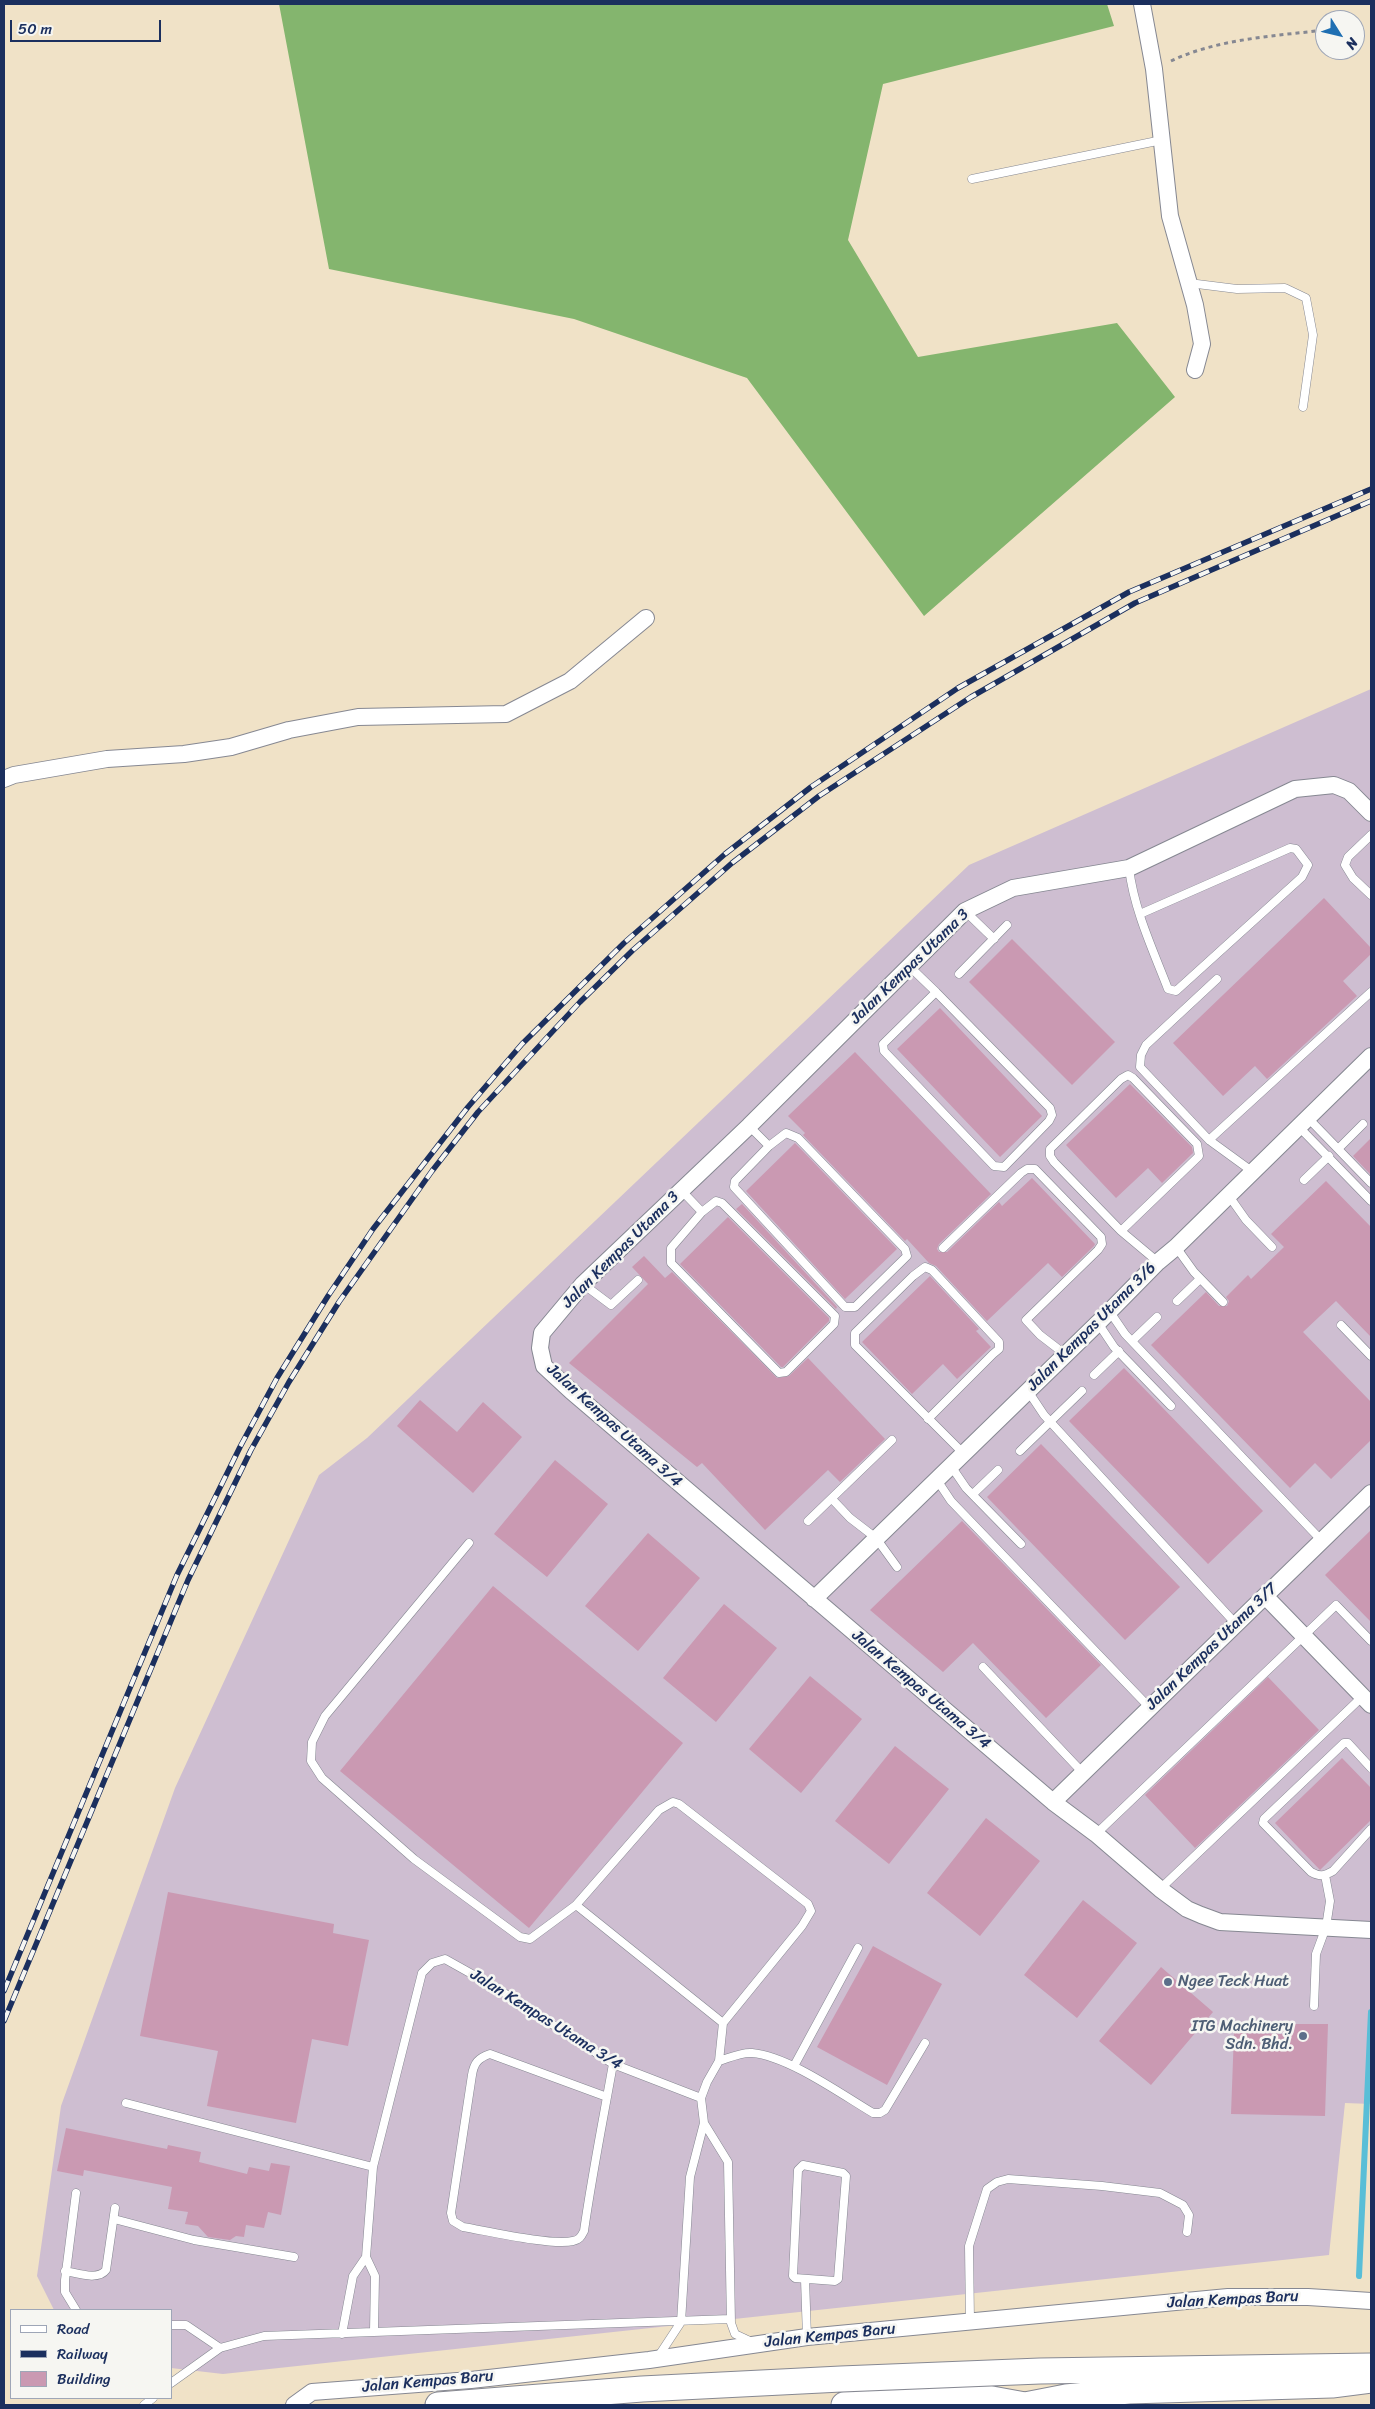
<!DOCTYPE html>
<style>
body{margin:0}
#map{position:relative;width:1375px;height:2409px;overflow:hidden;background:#f0e2c7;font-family:Sriracha,sans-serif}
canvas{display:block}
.frame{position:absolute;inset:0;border:5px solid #1b2f5e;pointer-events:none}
.legend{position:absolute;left:10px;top:2309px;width:162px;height:90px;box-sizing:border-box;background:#f6f6f2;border:1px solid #9ea6b7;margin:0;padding:6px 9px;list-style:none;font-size:15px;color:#1b2f5e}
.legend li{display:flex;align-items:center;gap:10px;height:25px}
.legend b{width:25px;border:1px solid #9ea6b7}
.north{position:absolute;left:1315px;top:10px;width:50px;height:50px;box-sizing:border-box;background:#f6f6f2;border:1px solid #9ea6b7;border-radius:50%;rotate:126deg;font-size:14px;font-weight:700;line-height:20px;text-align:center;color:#1b2f5e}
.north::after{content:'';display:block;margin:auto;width:18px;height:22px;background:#1f6fb2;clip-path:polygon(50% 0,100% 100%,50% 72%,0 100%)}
.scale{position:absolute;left:10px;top:20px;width:151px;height:22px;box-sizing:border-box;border:2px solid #1b2f5e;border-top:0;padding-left:6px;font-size:15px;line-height:18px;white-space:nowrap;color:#1b2f5e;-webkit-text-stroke:4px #f6f6f2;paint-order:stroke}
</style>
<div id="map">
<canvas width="1375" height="2409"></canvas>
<div class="frame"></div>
<ul class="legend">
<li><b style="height:6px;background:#fff"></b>Road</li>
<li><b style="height:6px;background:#1b2f5e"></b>Railway</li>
<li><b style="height:14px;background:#ca99b2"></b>Building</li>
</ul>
<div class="north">N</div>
<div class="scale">50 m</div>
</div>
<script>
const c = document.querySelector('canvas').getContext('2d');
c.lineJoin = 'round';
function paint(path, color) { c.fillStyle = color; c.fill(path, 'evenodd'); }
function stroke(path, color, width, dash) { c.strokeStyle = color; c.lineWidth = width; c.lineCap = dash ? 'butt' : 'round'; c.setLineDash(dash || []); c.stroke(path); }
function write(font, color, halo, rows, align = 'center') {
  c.font = font + ' Sriracha,sans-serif'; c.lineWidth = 5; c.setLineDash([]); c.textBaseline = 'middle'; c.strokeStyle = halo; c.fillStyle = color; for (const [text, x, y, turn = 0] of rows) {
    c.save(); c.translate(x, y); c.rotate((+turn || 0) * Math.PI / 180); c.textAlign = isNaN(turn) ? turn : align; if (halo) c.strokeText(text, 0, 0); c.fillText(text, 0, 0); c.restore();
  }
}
paint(new Path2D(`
 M1371 689V2104L1345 2103 1329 2255 223 2374 171 2368V2310H54L37 2276 61 2106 175 1788 319 1475 367 1438 969 865Z`), '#cebed1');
paint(new Path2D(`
 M279 4H1107L1114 26 883 84 848 240 918 357 1117 323 1175 397 924 616 747 378 574 319 329 269Z`), '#84b56e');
stroke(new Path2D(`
 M1359 2276 1371 2012`), '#59bed7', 6);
paint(new Path2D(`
 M1324 898 1371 948V954L1343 981 1357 996 1267 1079 1255 1066 1223 1096 1173 1043Z
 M1012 939 1115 1042 1072 1085 969 982Z
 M940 1008 1042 1116 1000 1157 897 1049Z
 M855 1052 991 1194 939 1244 937 1249 939 1252H947L999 1202 1002 1206 1032 1178 1095 1244 1094 1246 1062 1277 1048 1263 987 1321 936 1266 929 1263 907 1239 905 1241 803 1135 805 1133 788 1116Z
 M1130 1084 1192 1147 1193 1153 1162 1183 1148 1168 1116 1198 1066 1145Z
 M1371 1138V1175L1353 1156Z
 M795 1143 897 1249 845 1299 746 1191Z
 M1326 1181 1371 1227V1337L1336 1301 1303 1332 1371 1402V1440L1331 1479 1315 1463 1290 1488 1151 1345 1206 1292 1219 1306H1227L1229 1301 1226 1297 1248 1275 1251 1279 1284 1247 1271 1234Z
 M742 1204 837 1307 836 1309 736 1209Z
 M728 1217 829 1318V1321L783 1367H781L680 1264Z
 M644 1256 665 1278 672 1272 777 1378 789 1376 808 1358 885 1439 840 1482 828 1470 765 1530 702 1463 697 1467 569 1363 648 1284 632 1267Z
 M930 1276 979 1329 976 1331 991 1347 957 1379 943 1364 912 1394 862 1342Z
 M1124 1368 1263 1511 1208 1564 1069 1421Z
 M420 1400 457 1432 483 1402 522 1437 473 1493 397 1426Z
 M1041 1444 1180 1587 1125 1640 987 1497Z
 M555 1460 608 1504 547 1577 494 1534Z
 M962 1521 1101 1665 1046 1718 973 1643 943 1672 870 1610Z
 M1371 1530V1622L1325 1575Z
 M648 1533 700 1578 638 1651 585 1606Z
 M493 1586 683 1743 529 1928 340 1771Z
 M724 1604 777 1648 716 1722 663 1678Z
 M810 1676 862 1719 801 1793 749 1749Z
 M1268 1677 1319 1730 1195 1848 1145 1795Z
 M895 1746 949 1789 889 1864 835 1821Z
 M1342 1758 1371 1788V1820L1320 1870 1275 1823Z
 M986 1818 1040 1861 980 1936 927 1893Z
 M168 1892 334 1924 333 1933 369 1940 348 2046 312 2039 296 2123 207 2106 218 2051 140 2036Z
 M1083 1900 1137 1943 1077 2018 1024 1975Z
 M873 1946 942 1984 887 2085 817 2047Z
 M1161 1967 1213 2012 1151 2085 1099 2041Z
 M1284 2024H1328L1325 2116 1231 2114 1234 2033 1283 2034Z
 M66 2128 167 2149 168 2145 201 2152 199 2162 247 2174 249 2167 269 2171 271 2163 290 2166 281 2215 268 2212 264 2228 246 2225 244 2237 236 2236 230 2240 208 2237 198 2226 185 2224 188 2212 168 2209 172 2187 84 2170 83 2176 57 2171Z`), '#ca99b2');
const lane = new Path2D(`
 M972 179 1162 140
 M1189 283 1237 289 1285 288 1306 298 1313 335 1303 407
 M1371 835 1348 857 1345 865 1353 878 1371 895
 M1129 868C1134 910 1153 950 1168 989L1176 991 1302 877 1308 865 1296 849 1290 848 1140 914
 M965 911 994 939
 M910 967 936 992 883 1044 884 1051 994 1166 1004 1167 1049 1121 1052 1115 1050 1108 936 992
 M959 974 1007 925
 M1217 979 1146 1045 1141 1055 1140 1067 1209 1140 1253 1172
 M1308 1118 1371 1183
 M749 1126 769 1146 735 1181 734 1187 845 1307H855L907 1256 905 1249 798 1138 786 1133 769 1146
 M1299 1127 1371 1201
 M1209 1140 1371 992
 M1338 1149 1363 1124
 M1304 1180 1329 1156
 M681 1190 702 1212 671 1248V1263L779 1373 786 1372 834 1324 835 1316 722 1203 716 1201 702 1212
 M1229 1196 1246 1220 1272 1247
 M1121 1231 1199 1156 1197 1144 1133 1078 1128 1075 1121 1079 1050 1149V1156L1054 1162 1121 1231 1158 1262
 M1176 1247 1194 1272 1223 1302
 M943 1248 1021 1173 1027 1169H1035L1101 1237 1102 1244 1098 1250 1026 1320 1040 1335 1066 1355
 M583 1284 611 1305 638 1280
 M1177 1301 1200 1279
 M1110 1312 1125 1334 1322 1541
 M1098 1323 1114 1347 1171 1406
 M1341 1325 1371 1356
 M1132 1341 1157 1317
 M1094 1375 1119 1351
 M1028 1391 1044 1415 1236 1624
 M928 1419 993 1354 999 1349V1342L932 1270 925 1267 913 1276 855 1333V1345L964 1454
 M1020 1451 1082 1391
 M951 1466 966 1488 1021 1544
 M937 1480 951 1501 1150 1708
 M973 1494 998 1470
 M832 1499 850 1518 876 1538 897 1567
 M808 1521 892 1440
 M469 1543 325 1716 312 1742 311 1761 322 1778 414 1859 520 1937 530 1939 576 1905 659 1810 673 1802 679 1804 808 1904 811 1911 802 1926 723 2023 576 1905
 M983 1667 1083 1773
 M1371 1768 1348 1743H1344L1264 1819 1263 1823 1311 1872C1320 1877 1324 1876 1333 1871L1371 1829
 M1096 1834 1336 1605 1371 1641
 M1160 1889 1363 1696
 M1314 2006 1316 1954 1326 1927 1330 1901 1325 1875
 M719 2061C729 2058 741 2052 752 2053 788 2056 841 2094 873 2113H880L885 2110 925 2043
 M794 2066 858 1948
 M607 2097 490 2054C478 2058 474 2063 472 2075L451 2213 453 2221 463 2227C487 2231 552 2246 573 2241 579 2240 581 2237 584 2231 592 2175 603 2120 613 2064
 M126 2103 373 2167
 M704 2123 728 2162 731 2323 735 2334 750 2341
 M803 2165 843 2173 846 2176 838 2279 835 2281 795 2278 793 2276 798 2170Z
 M114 2219 194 2240 294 2257
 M65 2271C77 2273 98 2281 106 2270L115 2208
 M805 2279 807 2337
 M76 2310 65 2292V2280L76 2193
 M970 2321 969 2246 987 2189 997 2182 1008 2179 1102 2186 1160 2193 1183 2205 1189 2215 1187 2232
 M171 2325H186L220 2348
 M374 2331 375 2276 366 2257 373 2167 422 1973 432 1963 445 1959 495 1987 613 2064 701 2098
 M342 2334 353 2276 366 2257
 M658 2357 681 2322 690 2177 704 2123 701 2098 707 2082 719 2061 723 2023
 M171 2383 220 2348 264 2336 730 2319
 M144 2405 153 2398`);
const street = new Path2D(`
 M1142 4 1154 69 1170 216 1195 305 1202 344 1195 370
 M4 779 14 775 107 759 184 754 231 747 289 730 358 717 506 714 570 681 646 618
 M1371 813 1349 791 1334 785 1295 789 1129 868 1013 888 965 911 749 1126 583 1284 542 1333 540 1348 544 1366 571 1391 1053 1802 1096 1834 1160 1889 1187 1909 1201 1915 1220 1922 1371 1930
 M1265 1596 1371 1705
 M814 1599 1098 1323 1158 1262 1176 1247 1371 1056
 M1053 1802 1371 1493
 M294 2405 312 2392 471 2380 649 2360 807 2337 1228 2297H1308L1371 2301`);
const primary = new Path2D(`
 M438 2405 642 2389 841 2379 1040 2371 1371 2366
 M844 2405 992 2399 1025 2405 1066 2397 1129 2391 1332 2385 1371 2380`);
stroke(lane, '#868892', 9);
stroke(street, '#868892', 18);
stroke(primary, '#868892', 27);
stroke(new Path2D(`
 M1171 61C1217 39 1274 36 1325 30`), '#868892', 3, [4, 4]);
stroke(lane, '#fff', 8);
stroke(street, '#fff', 16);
stroke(primary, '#fff', 25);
const rail = new Path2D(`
 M4 1991 177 1575 240 1447 277 1378 328 1296 373 1229 468 1107 522 1044 624 943 725 854 811 787 958 688 1129 592 1371 489
 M4 2021 188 1580 251 1450 289 1382 339 1302 432 1171 478 1112 580 1002 633 950 732 863 819 796 971 697 1135 603 1371 501`);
stroke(rail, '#1b2f5e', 5.5);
stroke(rail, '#f6f6f2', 4, [11]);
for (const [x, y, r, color] of [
 [1168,1982,5,"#5c6f8a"],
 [1303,2036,5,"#5c6f8a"]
]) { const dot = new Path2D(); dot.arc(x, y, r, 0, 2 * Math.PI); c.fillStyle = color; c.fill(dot); stroke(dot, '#f6f6f2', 2); }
write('16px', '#1b2f5e', '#f6f6f2', [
 ["Jalan Kempas Utama 3",910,967,-44],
 ["Jalan Kempas Utama 3",621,1250,-45],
 ["Jalan Kempas Utama 3/6",1092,1327,-45],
 ["Jalan Kempas Utama 3/4",614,1426,42],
 ["Jalan Kempas Utama 3/7",1212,1647,-44],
 ["Jalan Kempas Utama 3/4",921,1690,40],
 ["Jalan Kempas Utama 3/4",546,2020,32],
 ["Jalan Kempas Baru",1233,2300,-3],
 ["Jalan Kempas Baru",830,2336,-6],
 ["Jalan Kempas Baru",428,2382,-5]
]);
write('16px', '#4e5e75', '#f6f6f2', [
 ["Ngee Teck Huat",1178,1982],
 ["ITG Machinery",1293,2027,"right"],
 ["Sdn. Bhd.",1293,2045,"right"]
], 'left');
</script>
